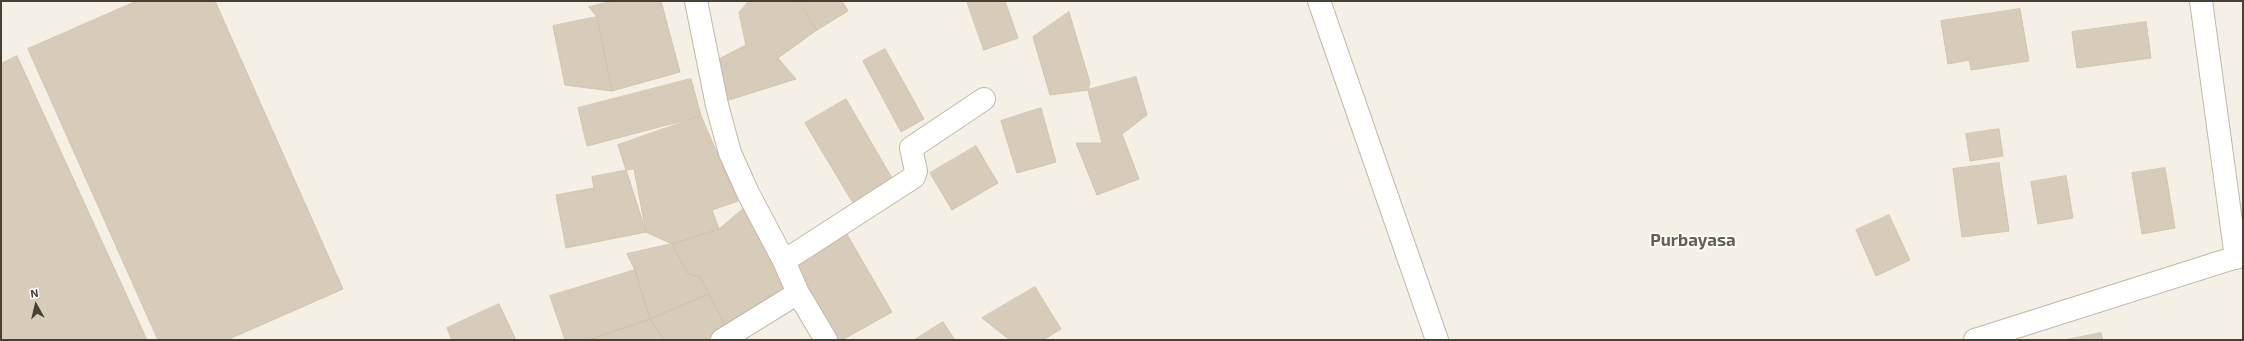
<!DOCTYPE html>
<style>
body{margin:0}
#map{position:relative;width:2244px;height:341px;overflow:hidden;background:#f4f0e5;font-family:"Exo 2",sans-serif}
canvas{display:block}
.frame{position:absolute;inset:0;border:2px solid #474034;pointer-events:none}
.north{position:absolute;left:16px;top:285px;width:40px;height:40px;-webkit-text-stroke:3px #fff;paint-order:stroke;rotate:352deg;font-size:11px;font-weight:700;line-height:16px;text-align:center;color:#474034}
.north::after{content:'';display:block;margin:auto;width:14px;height:18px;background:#474034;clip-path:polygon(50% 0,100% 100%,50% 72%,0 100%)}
</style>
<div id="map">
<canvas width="2244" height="341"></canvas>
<div class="frame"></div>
<div class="north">N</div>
</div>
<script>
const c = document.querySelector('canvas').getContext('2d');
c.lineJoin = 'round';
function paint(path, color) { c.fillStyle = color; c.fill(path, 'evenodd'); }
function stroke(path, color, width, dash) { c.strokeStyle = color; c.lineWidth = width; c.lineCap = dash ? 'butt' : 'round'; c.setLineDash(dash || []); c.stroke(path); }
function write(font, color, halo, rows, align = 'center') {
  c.font = font + ' "Exo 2",sans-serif'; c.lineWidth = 3.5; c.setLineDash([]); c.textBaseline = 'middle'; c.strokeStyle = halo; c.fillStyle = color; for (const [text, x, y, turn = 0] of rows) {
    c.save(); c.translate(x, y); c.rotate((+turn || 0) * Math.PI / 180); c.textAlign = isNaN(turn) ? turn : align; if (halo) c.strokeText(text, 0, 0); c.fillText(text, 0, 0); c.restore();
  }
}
const building = new Path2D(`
 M137 1H215L343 289 227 340H158L28 49Z
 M613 1H661L680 72 612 91 597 17 589 7Z
 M749 1H798L817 30 778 58 796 79 726 101 717 60 746 45 739 13Z
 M799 1H842L848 11 817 30Z
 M967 1H1005L1018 38 984 50Z
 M2020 9 2029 61 1971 70 1969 60 1948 64 1941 21Z
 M1069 12 1090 83 1088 90 1050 95 1033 37Z
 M597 17 612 91 565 85 553 26Z
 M2146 22 2151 58 2077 68 2072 32Z
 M885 49 924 119 901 132 863 61Z
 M17 56 147 340H1V64Z
 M1136 77 1147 115 1122 134 1139 179 1097 195 1076 143H1102L1088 90Z
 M691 79 701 116 587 146 578 108Z
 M846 99 896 185 856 208 805 123Z
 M1041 108 1056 162 1017 173 1001 121Z
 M701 116 738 201 712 210 719 229 672 244 646 232 618 145Z
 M1999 129 2003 156 1970 161 1966 134Z
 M976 146 998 183 952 210 930 173Z
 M1999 163 2009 231 1962 237 1953 169Z
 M2165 168 2175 228 2142 234 2132 173Z
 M634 169 646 232 566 248 556 195 594 188 592 177Z
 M2066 176 2073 218 2038 224 2031 182Z
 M750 203 794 293 729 332 700 277 688 274 672 244 719 229Z
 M1889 215 1910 260 1876 276 1856 230Z
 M845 231 892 312 842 340H834L789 262Z
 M672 244 688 274 700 277 709 294 650 319 635 270 627 254Z
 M635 270 650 319 588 340H565L550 296Z
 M1035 287 1061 329 1043 340H1010L982 318Z
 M709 294 729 332 714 340H664L650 319Z
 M499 304 516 340H452L447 328Z
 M650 319 664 340H588Z
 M943 322 955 340H914Z
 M2101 333 2103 340H2065Z`);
paint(building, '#d7ccb9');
stroke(building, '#d2c4ac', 1);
const street = new Path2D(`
 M696 1 717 105 730 153 748 193 784 261 798 293 826 340
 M1319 1 1437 340
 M2201 1 2236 258
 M784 261 914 177 916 171 911 148 984 99
 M722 340 798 293
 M1975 340 2243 255`);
stroke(street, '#c0b8a7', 24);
stroke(street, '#fff', 22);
write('bold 17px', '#6b5f4a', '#fff', [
 ["Purbayasa",1693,240]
]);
</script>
